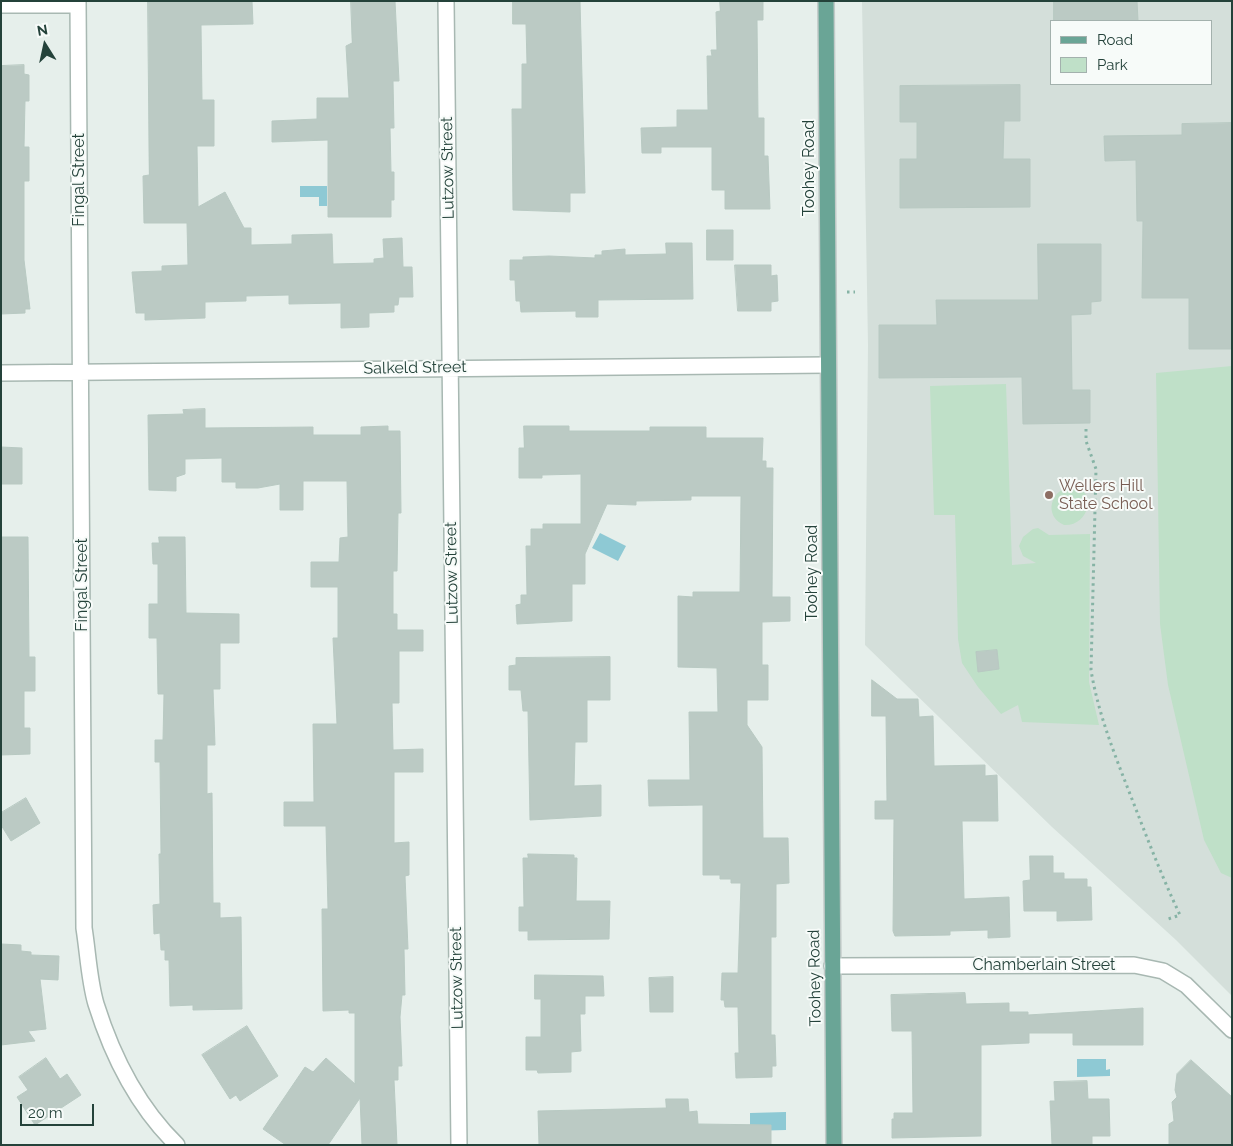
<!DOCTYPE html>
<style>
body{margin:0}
#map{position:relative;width:1233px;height:1146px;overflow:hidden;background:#e6efeb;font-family:Raleway,sans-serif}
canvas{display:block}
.frame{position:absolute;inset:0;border:2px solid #24423a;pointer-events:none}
.legend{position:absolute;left:1050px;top:20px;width:162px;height:65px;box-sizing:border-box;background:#f7fbf9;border:1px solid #a3b1ad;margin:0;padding:6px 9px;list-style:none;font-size:15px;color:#24423a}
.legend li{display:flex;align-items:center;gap:10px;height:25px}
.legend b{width:25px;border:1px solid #a3b1ad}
.north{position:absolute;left:20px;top:20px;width:50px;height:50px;-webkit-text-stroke:4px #f7fbf9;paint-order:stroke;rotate:350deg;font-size:14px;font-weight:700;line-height:20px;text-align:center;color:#24423a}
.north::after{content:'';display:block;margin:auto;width:18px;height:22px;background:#24423a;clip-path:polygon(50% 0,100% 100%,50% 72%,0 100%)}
.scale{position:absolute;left:20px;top:1104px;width:74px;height:22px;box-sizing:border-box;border:2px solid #24423a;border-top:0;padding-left:6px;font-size:15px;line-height:18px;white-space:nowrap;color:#24423a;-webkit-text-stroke:4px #f7fbf9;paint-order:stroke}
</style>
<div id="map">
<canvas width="1233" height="1146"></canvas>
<div class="frame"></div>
<ul class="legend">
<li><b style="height:6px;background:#6aa596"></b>Road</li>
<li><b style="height:14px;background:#bfe0c8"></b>Park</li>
</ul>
<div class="north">N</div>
<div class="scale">20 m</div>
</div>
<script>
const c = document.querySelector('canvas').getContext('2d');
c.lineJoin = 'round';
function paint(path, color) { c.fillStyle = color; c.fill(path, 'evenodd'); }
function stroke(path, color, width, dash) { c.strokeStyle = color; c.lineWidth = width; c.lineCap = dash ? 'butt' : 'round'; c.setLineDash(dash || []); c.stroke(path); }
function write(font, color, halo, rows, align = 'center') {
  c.font = font + ' Raleway,sans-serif'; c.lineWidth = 4; c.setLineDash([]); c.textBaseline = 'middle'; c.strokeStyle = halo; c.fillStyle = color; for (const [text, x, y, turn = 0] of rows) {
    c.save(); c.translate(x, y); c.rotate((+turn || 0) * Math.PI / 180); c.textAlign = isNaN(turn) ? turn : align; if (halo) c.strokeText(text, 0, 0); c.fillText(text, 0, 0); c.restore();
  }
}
paint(new Path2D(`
 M862 1H1232V996L1176 940 1052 827 865 645 868 345ZM1052 21H1212V84H1052Z`), '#d4dfda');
paint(new Path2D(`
 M1232 366V878L1221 873 1204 840 1168 685 1160 624 1156 373Z
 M1006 384 1012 565 1036 563 1023 556 1019 546 1023 537 1033 529 1038 528 1049 535 1090 534 1089 682 1099 725 1022 722 1018 705 1001 714 978 687 962 663 958 639 955 515H934L930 386Z
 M1074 486C1099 493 1087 527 1064 525 1043 516 1050 488 1074 486Z`), '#bfe0c8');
paint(new Path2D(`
 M300 186H327V206H319V197H300Z
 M600 533 626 546 618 561 592 548Z
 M1077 1059H1106V1070L1110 1069V1076L1077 1077Z
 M786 1112V1130L750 1131V1113Z`), '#8ec9d4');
const building = new Path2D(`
 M148 1H252L253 24 201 25 202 100H214V146H197L198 207 225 192 244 228H251V245L292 244V235L332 234 333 264 374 263V259L384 258 383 239 402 238 403 267H412L413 297H399L398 305H394V312L369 313V327L341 328V303L289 304V295L246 296V301L205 302V318L145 320V313H136L132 272 162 271V266L188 265 187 223H144L143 176 149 175Z
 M351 1H395L399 81H393L394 128H390L391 172H394V200H391V217H328V140L272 142V121L317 119V98H349L346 46 352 43Z
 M513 1H580L585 193H570V212L513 210 512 109H522V64H527L526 24H513Z
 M720 1H763V20H757L758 118H764V156H768L770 209H725V190H712V147H661V153H642L641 128 677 127V110H708L707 56H712L711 50H717L716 12 720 11Z
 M1054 1H1137L1138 21H1054Z
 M24 65V74L29 75V101H25L24 147H29V181H24V260L30 309H25V313L1 314V66Z
 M1020 85V121H1004L1003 159H1030V207L900 208V159H917V122H900V86Z
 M1232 123V349H1189V298H1142L1143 221H1137L1136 160 1105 161 1104 136 1182 135V124Z
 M707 230H733V260H707Z
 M666 243H692L693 299 598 300V317H576V311L521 312 520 301H516L515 280H510V260H523V257L549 256 595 258V255H602V251L625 249V255L666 254Z
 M1038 244H1101V301L1091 302V314L1071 315 1072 390H1090V423L1023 424 1022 377 879 378V325H937L936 300H1038Z
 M735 265H771V276L777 275 778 301 771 302V311H738Z
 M205 409V428L313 427V435H361V427L388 426V431H400L401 513H398L397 571H393V614H397V630H423V651H399V703H392L393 750 423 749V772H394V843L409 842V875L405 876 408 949H404L405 995H402L400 1017 402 1066H398V1080H394L397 1145H362L360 1098 328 1145H286L263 1129 305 1067 313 1072 326 1058 355 1084V1013H349V1010L323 1011 322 909H328L326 826H284V802H314L313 724H337L333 638H338V587H311V562H339L340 538 348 537 347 481H303V510H280V484L258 488H236V482H222V458L185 459V474L176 477V491L149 490 148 415 184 414 183 410Z
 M524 426H569V431H650V427H706V438H763L762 461H766V468H773L772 597H790V621L762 622V665H768V700H747V725L762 747 763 838H788L789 883 776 884V937H771V1035H775L776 1066H772V1077L736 1078 735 1053H739L738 1007H725L724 1000H721L722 973H738L741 883H731V879H720V875H703V805L649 806 648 780H690L689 712H718L717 668 678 667V596L693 597V592H740L741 496H691V500L636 501V505L607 504 585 554V584H572V621L517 624 516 605 521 604V595H527L526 546H531V529H543V524H581V474L542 475V478H519V448H524Z
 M1 447 22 448V484H1Z
 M1 537H28L29 657H35V691H24V728H30V754L1 755Z
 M159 537H185L186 613 239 614V643H220V689H213L215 745H207V794L212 793 213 903H220V918L241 917 242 1009 193 1010V1005L170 1006 169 960H165V950H161L160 933 154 934 153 905 160 904 159 854H161L160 762H155V740H163L164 694H158L157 638H149V604H158V564H153L152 543H159Z
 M997 650 999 669 978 672 976 652Z
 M610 657V700H587V742H575L574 786 601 785V816L530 820 528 711H523L521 690H509V666L516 665V658Z
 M872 680 897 699H918L919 717 933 716 934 766 985 765V776L997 775 998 821H962L964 899 1009 897 1010 937 988 938V930L950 931V935L895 936 893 931 894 819H875V801H887L886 716H872Z
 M26 798 40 823 11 841 1 825V813Z
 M528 854 574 855V858H577L576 901H610L609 939 528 940V931H519V907H524L523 858H528Z
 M1030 856H1053V873H1064V879H1087V887H1091L1092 920 1057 921V911H1024L1023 881 1030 880Z
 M1 944 21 945V951L31 952V955L59 956 58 980 40 979 46 1029 28 1031 35 1041 1 1045Z
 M535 975 603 976 604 996H585V1014H580L581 1051 571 1052V1072L538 1073 537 1070H526V1037H541V999H535Z
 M673 977V1012H650L649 978Z
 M965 993 966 1004 1009 1003V1012H1028V1015L1143 1008V1045H1073V1033H1029V1043L981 1045V1136L892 1138V1119H894V1113H913L912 1031H892L891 995Z
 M247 1026 278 1076 240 1101 236 1095 230 1099 202 1055Z
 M46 1058 60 1079 67 1074 81 1095 35 1125 17 1097 28 1090 19 1077Z
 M1191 1060 1232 1097V1145H1169V1124L1174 1121 1172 1102 1177 1097 1175 1090 1177 1074Z
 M1087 1081 1088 1099H1109L1110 1136H1092V1145H1052L1050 1101H1055L1054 1082Z
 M666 1099H688L689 1112 697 1111 698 1124 771 1125V1145H539L538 1111 666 1108Z`);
paint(building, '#bbcac4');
stroke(building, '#b8c9c2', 1);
const minor = new Path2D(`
 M78 1 84 928C88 953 89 980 96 1004 112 1055 138 1107 177 1145
 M446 1 459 1145
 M1 5H78
 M1 373 828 365
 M832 966 1134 965 1163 971 1186 985 1232 1030`);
const major = new Path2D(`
 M826 1 834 1145`);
stroke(minor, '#a8b8b2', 18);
stroke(major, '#c2cac8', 18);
stroke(new Path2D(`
 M847 292H855
 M1086 429V441L1096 469 1091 670C1098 713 1114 753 1130 794 1146 835 1161 875 1180 915L1168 919`), '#86b3a5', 3, [2.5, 4]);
stroke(minor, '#fff', 15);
stroke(major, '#6aa596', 15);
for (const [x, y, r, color] of [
 [1049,495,5,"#8d6e63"]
]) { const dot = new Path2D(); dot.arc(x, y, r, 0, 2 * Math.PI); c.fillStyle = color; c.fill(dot); stroke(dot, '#f7fbf9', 2); }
write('16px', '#24423a', '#f7fbf9', [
 ["Lutzow Street",448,168,-91],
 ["Toohey Road",809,168,-90],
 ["Fingal Street",79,180,-90],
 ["Salkeld Street",415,368,-1],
 ["Lutzow Street",452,573,-91],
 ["Toohey Road",812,573,-90],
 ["Fingal Street",82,585,-90],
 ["Chamberlain Street",1044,965],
 ["Lutzow Street",457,978,-91],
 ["Toohey Road",815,978,-91]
]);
write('16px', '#785e54', '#f7fbf9', [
 ["Wellers Hill",1059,486],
 ["State School",1059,504]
], 'left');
</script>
